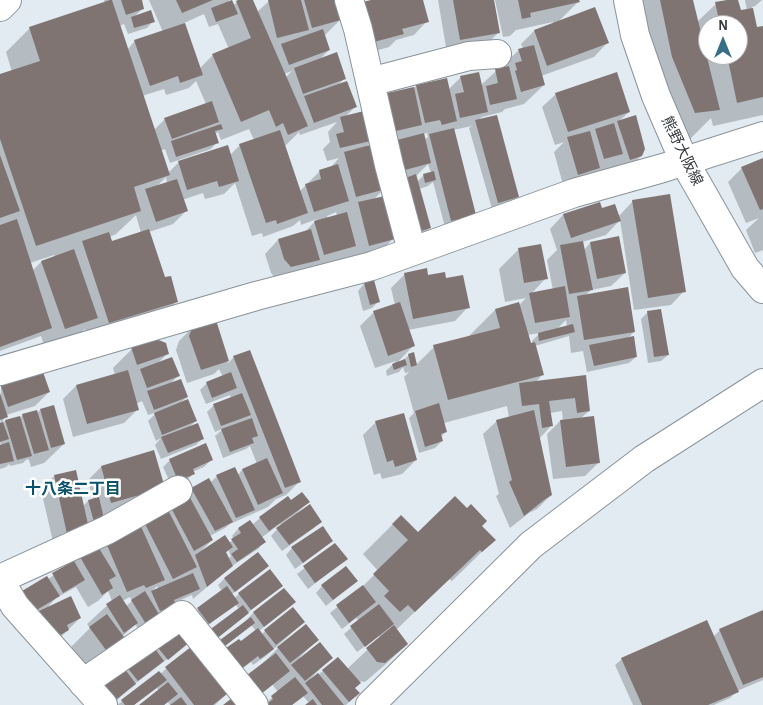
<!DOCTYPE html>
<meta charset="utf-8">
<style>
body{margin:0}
#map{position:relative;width:763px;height:705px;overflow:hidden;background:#e2eaf2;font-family:"Alegreya Sans",sans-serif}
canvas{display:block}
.north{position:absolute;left:698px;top:15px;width:50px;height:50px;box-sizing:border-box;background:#fff;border:1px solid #afb1b2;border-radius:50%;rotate:0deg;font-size:14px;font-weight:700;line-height:20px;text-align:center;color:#373b3e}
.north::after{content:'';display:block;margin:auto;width:18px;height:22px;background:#386e8a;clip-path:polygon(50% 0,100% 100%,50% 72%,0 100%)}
</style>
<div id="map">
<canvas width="763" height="705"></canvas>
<div class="north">N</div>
</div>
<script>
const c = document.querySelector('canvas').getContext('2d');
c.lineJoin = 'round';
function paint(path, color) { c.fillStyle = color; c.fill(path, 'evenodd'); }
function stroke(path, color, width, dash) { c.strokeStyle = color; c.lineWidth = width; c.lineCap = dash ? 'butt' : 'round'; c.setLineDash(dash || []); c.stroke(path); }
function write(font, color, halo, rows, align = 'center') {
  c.font = font + ' "Alegreya Sans","Noto Sans JP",sans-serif'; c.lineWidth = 5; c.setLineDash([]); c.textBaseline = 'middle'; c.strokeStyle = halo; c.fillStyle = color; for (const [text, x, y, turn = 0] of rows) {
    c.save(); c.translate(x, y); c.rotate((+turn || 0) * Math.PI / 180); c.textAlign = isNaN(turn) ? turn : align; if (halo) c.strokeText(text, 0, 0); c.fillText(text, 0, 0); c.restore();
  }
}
paint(new Path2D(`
 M104 0H140L143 8 134 17 153 21 147 28 128 34 124 24 119 26 127 50 135 41 163 32 149 0H230L226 4 233 5 241 0H252L257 12 268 2 275 0H335L340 20 324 36 329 50 319 60 345 78 338 85 355 107 345 117 368 113 387 94 413 89 416 86 448 90 461 77 481 85 519 50 523 49 521 44 534 31 553 24V22L516 30 510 36 503 37 495 0H578V2L558 22 607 43 594 57 541 76 544 85 524 104 505 109 502 112 482 117 477 121 518 196 511 203 492 209 469 128 472 126 453 130 475 215 445 227 433 182 428 186 419 189 430 228 416 241 374 139 366 147 385 188 373 200 394 238 370 262 345 269 342 259 311 267 305 273 277 280 271 273 265 254 278 240 305 232 317 219 301 225 300 220 293 226 263 237 262 233 252 236 235 183 224 194 205 199 203 193 182 200 186 211 173 224 149 232 164 279 177 301 158 321 89 342 85 329 77 337 45 348 41 336 0 351V76L12 72 6 52 30 28 105 3ZM204 14 209 27 218 24 229 49 213 55 200 68 184 23ZM292 71 285 78 284 74ZM196 81 206 104 165 119 154 130 142 96 164 89 166 95 189 88ZM337 122 328 132 330 142 323 149 327 161 339 158 329 169 319 172 300 191 285 146 299 132 300 135ZM249 129 254 140 240 145 230 155 179 162 168 173 160 151 165 149 170 163 211 149 217 142 215 134 218 132 221 140ZM427 133 428 137 424 140 423 134ZM428 164 431 173 424 175 417 182 416 176ZM166 177 167 183 156 187ZM336 212 337 216 328 219 327 216ZM136 215 141 233 112 242 110 237 116 234ZM54 255 55 257 41 262 32 271 30 263Z
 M376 0H421L427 21 414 35 396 40 389 47 361 55Z
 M438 0H492L498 33 485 46 447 53Z
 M639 0H692L697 22 716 4 737 0 740 11 747 10 745 0H762L755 6 752 7 756 29 763 27V115L713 126 711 118 689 140 665 142ZM708 25H738V55H708Z
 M556 94 629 112 618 122 641 156 622 175 611 179 607 168 602 173 564 188 554 152 564 142 555 145 542 107Z
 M763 160V250L755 253 746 230 759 218 746 223 728 182 742 168Z
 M633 201 684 291 671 305 634 310 620 220 606 235 582 242 584 250 590 243 625 273 611 286 591 290 585 296 634 332 627 339 636 357 629 363 587 372 583 351 571 353 569 336 535 346 543 374 535 383 585 377 589 411 581 418 599 462 585 476 553 479 547 434 560 421H563L562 411 550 413 551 426 539 439 551 495 537 509 529 513 510 528 496 496 499 494 483 434 497 421 509 418 507 406 444 423 446 431 441 437 442 441 435 448 419 453 409 418 414 413 404 377 409 372 405 373 403 367 399 372 387 376 386 371 396 361 375 368 360 326 374 312 395 305 391 288 405 274 445 280 468 307 455 321 408 330 413 346 396 364 402 361 409 355 416 365 434 347 467 338 495 310 519 305 526 298 505 302 499 269 519 249 546 278 532 293 553 290 547 260 557 250 550 229 563 215 599 203 601 210 618 217ZM566 320 567 327 556 330ZM540 333 532 341V344H530L527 335Z
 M364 284 379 301 372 308 363 311 358 291Z
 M648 312 668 355 661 361 648 363 641 319Z
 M215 321 228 363 234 357 300 481 286 495 276 499 268 507 230 524 225 528 210 536 212 540 202 550 229 543 234 539 232 536 238 529 250 521 252 525 260 518 288 498 291 502H308L297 513 320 521 314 528 282 551 271 536 281 525 280 524 261 538 264 542 258 549 229 568 193 599 192 595 174 603 175 604 139 630 135 624 103 656 86 669 70 648 90 628 87 624 112 601 108 591 98 601 88 607 76 587 56 598 46 609 80 618 54 644 25 624 16 630 4 611 23 592 48 579 65 568 63 565 141 527 185 496 192 489 210 483 217 476 238 475 242 470 257 464 250 446 246 449 223 458 215 436 224 428 215 432 207 412 214 405 231 399 230 395 206 404 200 390 207 383 223 377 219 369 214 374 187 383 176 350 179 341 193 327ZM228 550 231 556 228 559 225 553ZM157 586 158 589 151 592ZM130 597 132 601 126 606 122 601Z
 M132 349 168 353 158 363 178 376 170 384 187 397 178 405 196 421 189 427 203 438 196 445 161 459 155 445 161 438 156 441 148 421 157 412 148 415 142 401 136 404 138 409 124 423 73 437 63 399 76 386 115 375 113 368Z
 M1 384 49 392 35 406 6 415 2 422 19 417 20 418 23 415 37 413 40 410 64 444 44 463 31 467 29 460 27 459 23 463 10 466 9 464 6 467 0 469Z
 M376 422 416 460 402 474 382 479 380 473 374 475 363 435Z
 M153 452 150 501 102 515 104 523 54 546 41 490 54 476 75 472 83 506 88 501 93 500 88 480 101 467ZM74 531 62 536 61 534Z
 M170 460H211L204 467 192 472 193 474 187 480 172 487 163 467Z
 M393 524 418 534 480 526 494 540 452 581 449 579 396 630 407 644 387 663 365 682 357 681 354 689 358 693 346 705H307L309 703 303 696 292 705H266L265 704 278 692 259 667 278 648 317 640 300 657 301 659 331 658 311 678 312 679 323 671 347 669 380 638 379 636 357 652 344 634 359 621 356 618 342 629 330 613 363 586 378 571 363 554Z
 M332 541 295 569 286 555 292 548Z
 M335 544 346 559 308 589 297 574Z
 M267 566 231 595 234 598 239 594 281 586 208 645 239 609 235 604 202 630 191 615 222 591 218 585 225 578Z
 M356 581 326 606 316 593 322 586Z
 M284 589 294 602 259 631 262 634 265 631 304 622 266 656 253 665 251 662 234 675 241 642 256 631 251 625 214 654 253 613Z
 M763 612V680L737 691 730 698 714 705H633L615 665 622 659 713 637 720 630Z
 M195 645 230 690 215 705H170L168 702 164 705H141L159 691 157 688 134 705H117L160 674Z
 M153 647H183L132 686 112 705H83L101 687Z`), '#0003');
paint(new Path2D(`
 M110 0H112L170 175 134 187 141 211 36 246 0 139V74L40 61 29 27Z
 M121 0H142L144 9 126 15Z
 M176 0H213L182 13Z
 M232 0 238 14 216 22 211 8Z
 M238 0H253L308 126 288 135 283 123 276 127 269 110 241 122 212 54 251 38 236 1Z
 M268 0H301L309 30 277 38Z
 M304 0H336L341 20 312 28Z
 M371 0H423L429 22 402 29 404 34 374 42 363 2Z
 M453 0H494L500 33 460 40Z
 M518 0H579L580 2 530 13 531 17 522 19Z
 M660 0H693L720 110 695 113 672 57Z
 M727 0H738L741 10 753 8 757 27 763 26V97L737 103 727 55H738V25H720L715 2Z
 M595 7 609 43 547 66 534 30Z
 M151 10 155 22 134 28 131 17Z
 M185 23 203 75 180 83 178 76 150 86 134 40Z
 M323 29 330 50 289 65 281 44Z
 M534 45 545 85 521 92 515 71 517 70 515 63 522 61 518 49Z
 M337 52 346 79 303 94 294 68Z
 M509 66 517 99 490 105 486 86 498 83 495 69Z
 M479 72 488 112 460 118 455 94 464 92 460 76Z
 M617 72 630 112 568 132 555 93Z
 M447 78 457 121 442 125 440 120 425 123 416 85Z
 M347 81 357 107 314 123 304 96Z
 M414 87 422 125 396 131 387 93Z
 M212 101 219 122 172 139 164 118Z
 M368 110 375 140 340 148 336 134 344 132 340 117Z
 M497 115 519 197 498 203 475 120Z
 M636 115 645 149 642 156 630 160 617 121Z
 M614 123 623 154 604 159 595 129Z
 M221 124 223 129 215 131 219 143 176 157 171 141Z
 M454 128 476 215 451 221 429 134Z
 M280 130 308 213 277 224 276 220 266 223 239 144Z
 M590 131 600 168 578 175 567 137Z
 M424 133 431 163 405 170 397 140Z
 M374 144 386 189 356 197 344 152Z
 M228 145 239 181 219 187 217 181 187 190 178 161Z
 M0 155 20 211 0 218Z
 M763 158V209L760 210 741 167Z
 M338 164 349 201 314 212 305 184 321 179 319 170Z
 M434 171 436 180 425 183 423 174Z
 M416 174 431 228 415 233 400 180Z
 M177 179 188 211 156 222 145 189Z
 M670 194 686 292 648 298 632 200Z
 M385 196 395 239 369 246 358 202Z
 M600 202 602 208 615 204 621 221 571 238 563 214Z
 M347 212 356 246 324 255 314 221Z
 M17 219 52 328 0 347V225Z
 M149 229 165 277 171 276 178 302 109 323 82 241 109 232 112 241Z
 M311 229 320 260 291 267 284 259 278 239Z
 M619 236 626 273 597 279 590 242Z
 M583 241 593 290 569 294 560 245Z
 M541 244 548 279 524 283 518 248Z
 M74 249 98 318 65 329 41 261Z
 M427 268 428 275 445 272 446 278 463 275 470 308 413 319 404 273Z
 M374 280 380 302 370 305 364 283Z
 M565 286 570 317 535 323 529 293Z
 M628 287 635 332 584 340 577 296Z
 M400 302 415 346 388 356 373 311Z
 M519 302 531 343 535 342 544 375 448 400 433 345 500 328 495 309Z
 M661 309 669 355 654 357 647 311Z
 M216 320 229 361 201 370 189 336 193 326Z
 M573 324 575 332 539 341 538 333Z
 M634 336 637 357 594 366 589 345Z
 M156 339 166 343 169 354 137 365 131 347Z
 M250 350 301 482 285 488 233 356Z
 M414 352 417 365 411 367 408 354Z
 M172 357 180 376 147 388 140 369Z
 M405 359 407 365 394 370 392 364Z
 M42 369 50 392 8 407 0 383Z
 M128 370 139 410 87 424 76 385Z
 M231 372 237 388 212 398 206 382Z
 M586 375 590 411 577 413 575 398 549 401 553 426 542 428 539 404 522 406 519 383Z
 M181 379 188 397 154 410 147 391Z
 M0 393 8 417 0 420Z
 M242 393 251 415 221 426 213 404Z
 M188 399 197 421 162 435 154 413Z
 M439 403 447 432 441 434 443 441 425 447 415 411Z
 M54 405 65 444 51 448 40 409Z
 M37 410 49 450 34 454 22 414Z
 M534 410 552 495 544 500 524 516 509 482 512 480 496 420Z
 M404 413 417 460 395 467 393 460 387 462 375 421Z
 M20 416 32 456 17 460 5 420Z
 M594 416 600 463 566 467 560 420Z
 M252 418 258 436 252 438 254 443 230 452 221 429Z
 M3 422 9 439 0 442V423Z
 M198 423 204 439 168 453 161 437Z
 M9 442 14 461 0 464V445Z
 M206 443 213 460 193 469 195 474 178 481 169 459Z
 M154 450 165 488 111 503 101 466Z
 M267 458 283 493 258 505 242 469Z
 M235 467 255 510 236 518 216 475Z
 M76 470 89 529 67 534 54 475Z
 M209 478 233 522 215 531 191 488Z
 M302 492 310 502 269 531 259 517 288 496 291 500Z
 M188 494 213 540 194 551 169 504Z
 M455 496 467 508 471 504 487 521 482 526 496 540 482 552 480 550 415 612 408 605 400 612 384 596 389 591 373 574 408 540 392 524 401 515 418 532Z
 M99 497 105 523 95 526 88 500Z
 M310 504 322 522 289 545 276 528Z
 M168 510 197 567 173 579 144 522Z
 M250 520 266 542 237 562 231 554 238 549 231 539 241 533 238 528Z
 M139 522 165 580 146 588 144 585 127 592 104 538Z
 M323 526 333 541 303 563 291 547Z
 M225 535 233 547 226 552 233 566 207 587 195 555Z
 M94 540 116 576 109 580 113 588 102 595 76 550Z
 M335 543 348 559 315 583 303 566Z
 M258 552 269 566 235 592 224 578Z
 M74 561 85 580 63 593 52 573Z
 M346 566 358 581 333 600 321 585Z
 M270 569 283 586 251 610 238 593Z
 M193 573 200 589 174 600 176 605 160 611 151 591Z
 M47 576 60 596 35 611 22 591Z
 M363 585 376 602 349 623 336 605Z
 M227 586 239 603 209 624 197 608Z
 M284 588 296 602 264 627 253 612Z
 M145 591 160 616 146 624 131 600Z
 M120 595 138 623 124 633 106 604Z
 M71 596 81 618 67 625 69 630 53 639 39 611Z
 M379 604 394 624 365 647 350 626Z
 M243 605 249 613 215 640 208 631Z
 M293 607 305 622 276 645 264 630Z
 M763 610V677L743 685 719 629Z
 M107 614 124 637 106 650 89 627Z
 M251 617 255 623 221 649 216 643Z
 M707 620 739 692 708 705H642L621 658Z
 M306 624 319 640 290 663 277 647Z
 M394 625 408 644 385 663 377 662 366 648Z
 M179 626 191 641 168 660 155 644Z
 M258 628 274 649 260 659 258 656 241 669 226 648 239 639 241 641Z
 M320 642 333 658 305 681 291 665Z
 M196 643 232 690 213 705H194L165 667Z
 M153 646 164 661 138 681 126 666Z
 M276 653 290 671 261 694 247 675Z
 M338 657 361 683 355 688 360 693 349 702 322 670Z
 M124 668 136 684 113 702 101 686Z
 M159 671 167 680 134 705H125L121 700Z
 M318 673 344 705H322L305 683Z
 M295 677 308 693 292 705H268L267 704 273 699 271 696Z
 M168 682 178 694 164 705H139Z
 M236 695 245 705H223Z
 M181 697 187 705H170Z
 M313 699 317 705H305Z`), '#7f7472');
const street = new Path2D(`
 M349 0 358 29 389 165 412 251
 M370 82 469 56 497 54
 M0 371 256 296 372 266 574 193 663 168 763 136
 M0 579 107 530 178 490
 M0 581 15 606 103 705
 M83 683 182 615 254 705`);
const secondary = new Path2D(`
 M628 0 635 35 656 96 684 161 745 268 763 289
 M0 7 7 0
 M370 705 531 545 644 459 763 383`);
stroke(street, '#8b939a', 30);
stroke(secondary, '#8b939a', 30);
stroke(street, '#fff', 28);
stroke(secondary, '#fff', 28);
write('15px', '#373b3e', '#fff', [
 ["熊野大阪線",682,151,64]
]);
write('bold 16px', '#0a516e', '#fff', [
 ["十八条二丁目",73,489]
]);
</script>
